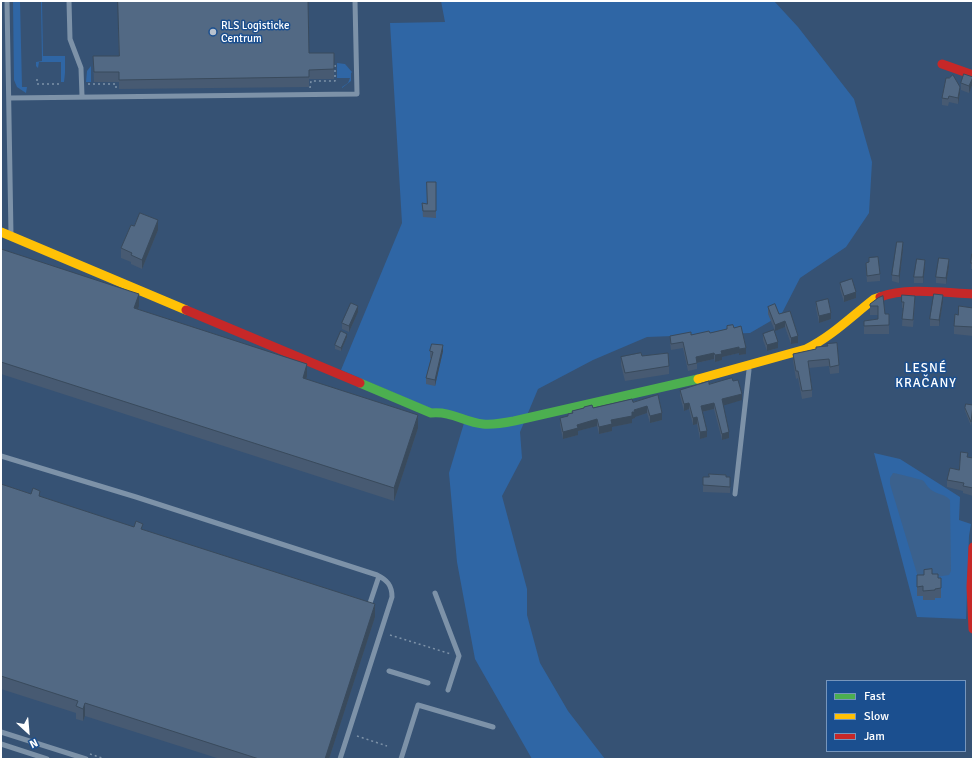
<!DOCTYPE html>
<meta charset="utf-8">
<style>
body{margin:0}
#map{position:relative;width:974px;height:760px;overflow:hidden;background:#365274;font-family:Signika,sans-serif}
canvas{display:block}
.frame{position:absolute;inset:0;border:2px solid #fff;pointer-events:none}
.legend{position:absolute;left:826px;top:680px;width:140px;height:72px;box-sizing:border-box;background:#1b4f8f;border:1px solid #7695bc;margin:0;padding:5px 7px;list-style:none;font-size:12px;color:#fff}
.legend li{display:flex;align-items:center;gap:8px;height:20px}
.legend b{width:20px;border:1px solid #7695bc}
.north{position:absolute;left:8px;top:712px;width:40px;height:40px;-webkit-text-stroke:3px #1b4f8f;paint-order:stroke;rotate:154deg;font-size:11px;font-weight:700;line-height:16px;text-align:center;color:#fff}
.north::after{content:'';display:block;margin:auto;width:14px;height:18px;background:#fff;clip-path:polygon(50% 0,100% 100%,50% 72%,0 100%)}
</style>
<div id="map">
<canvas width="974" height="760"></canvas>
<div class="frame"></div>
<ul class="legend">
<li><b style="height:5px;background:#4caf50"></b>Fast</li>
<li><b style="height:5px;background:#ffc107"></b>Slow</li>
<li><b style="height:5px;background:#c62828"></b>Jam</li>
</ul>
<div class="north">N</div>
</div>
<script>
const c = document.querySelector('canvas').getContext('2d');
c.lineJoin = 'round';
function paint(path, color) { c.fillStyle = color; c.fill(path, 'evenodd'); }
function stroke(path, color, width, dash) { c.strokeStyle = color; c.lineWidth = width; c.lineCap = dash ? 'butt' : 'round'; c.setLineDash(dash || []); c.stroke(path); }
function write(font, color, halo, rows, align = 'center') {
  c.font = font + ' Signika,sans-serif'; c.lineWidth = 3; c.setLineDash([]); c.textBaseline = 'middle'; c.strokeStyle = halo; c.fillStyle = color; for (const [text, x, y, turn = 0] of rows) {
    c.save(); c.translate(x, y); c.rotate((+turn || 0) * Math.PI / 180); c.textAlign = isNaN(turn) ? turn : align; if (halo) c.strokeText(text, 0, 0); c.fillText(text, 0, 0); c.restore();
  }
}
paint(new Path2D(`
 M13 1H20L22 87H27L26 93 17 87 14 80Z
 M41 1H65L42 2 43 56H65V73L64 82H61V62H39L38 68 36 66V62L42 61Z
 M441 1H774L798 27 854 99 872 162 869 213 846 247 800 278 781 315 750 333 647 337 593 360 538 389 520 432 522 458 502 496 527 589V615L540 663 568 711 605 759H532L475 659 457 562 449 473 464 423 341 370 402 223 390 23 445 22Z
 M337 63 345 64 352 72 351 73V81L342 88V87L348 83 350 78H337Z
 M91 66V82H86L87 71Z
 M874 453 900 459 960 497 959 520 971 524 969 536 966 619 917 617Z`), '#2f66a5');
paint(new Path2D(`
 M893 473C896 473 918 479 922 480 925 481 928 489 933 491 939 495 945 494 950 500L951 571 949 575 923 579 918 577 890 484V478Z`), '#3b618d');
stroke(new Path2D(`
 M37 79V84H62
 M88 84H116V90
 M310 88 311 81H335V63
 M390 635 451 654
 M357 736 387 746
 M90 754 105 759`), '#7d92a8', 1.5, [2, 3]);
stroke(new Path2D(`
 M7 1 11 235
 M69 1 70 39 81 68 82 96
 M9 98 357 94 355 1
 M1 456 136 497 377 575C387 580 392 585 392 597L340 759
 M735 494 749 370 748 366
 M435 593 459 656 448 690
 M368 609 379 576
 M389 671 428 683
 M1 732 86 759
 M1 744 47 759
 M401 759 418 705 493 727`), '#7d92a8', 5);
stroke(new Path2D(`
 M360 383 431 413C452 411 464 422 483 424 493 425 504 423 514 421L698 379`), '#4caf50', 9);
stroke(new Path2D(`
 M1 232 186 310
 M698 379 806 349C831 337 852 316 874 299L880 297`), '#ffc107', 9);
stroke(new Path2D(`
 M942 64 973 75
 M880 297C907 287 945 293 973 294
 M186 310 360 383
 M973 547 971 587 973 629`), '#c62828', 9);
paint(new Path2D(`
 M334 53V79H309V87L119 89V82H94L93 56Z
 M961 83H973L969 93 961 90Z
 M960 93 958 104 949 102 948 106 942 105V98Z
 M436 182V218L423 217 422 203 427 204Z
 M134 226 158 230 142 269 131 264V262L121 258V248Z
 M1 249 139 306 138 309 307 376 306 379 418 428 394 501 1 374Z
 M903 249 899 283 892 281V275Z
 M973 254V269H971V263Z
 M869 258 880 274V281L867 282 866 269V263L869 262Z
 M925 266 923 283H914V277Z
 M949 266 946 284 936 283V277Z
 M840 283 856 298 844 302 840 289Z
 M878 298 885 314H889V334H864V321L878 319V315H870V304Z
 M943 301 939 326H930V319Z
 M816 302 831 319 819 323 816 308Z
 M902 302H915L913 327 902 326 903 308H902Z
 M768 307 779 314 790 311 798 343 791 344 785 327 775 331 768 314Z
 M973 308V336L954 334V326L958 315Z
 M358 312 349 332 342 329V323Z
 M727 326 734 328 746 354 739 355V353L722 357V360L715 362 714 359 697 363V369L688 371 683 348 671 350 670 342V336L710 333 727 329Z
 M763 334 778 348 767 351 763 340Z
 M347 337 341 351 335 349V345Z
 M816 349 839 365V373L830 374 829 366 809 368 812 390V397L802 399 798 378 796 379 793 361V354Z
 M430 351H443L435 386 426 384V378L431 358H430Z
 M642 356 669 366V374L625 381 621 365V357Z
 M733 381 742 400 723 405 729 438 722 440 714 409 702 412 707 437 700 439 697 424 693 425 689 409 684 411 680 396V390L709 384Z
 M658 395 662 420 650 423 647 413 635 417V418L632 419V423L612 427V431L599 434 597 426 578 431V435L563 439 560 425V418L568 416V414L572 413V411L584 408V407L593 408 633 402Z
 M965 408H973L971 426 965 411Z
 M968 457 973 458V496L963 493V491L947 487V480L959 470Z
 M709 477H726L730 483V493L703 492V485Z
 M1 484 143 530 375 617 329 759H220L85 716 83 721 76 719V713L1 689Z
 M932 574 938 578 941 588V598H935V600H923V596H917V575Z`), '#475a72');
paint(new Path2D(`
 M973 77V83L969 93V86Z
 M960 87V93L958 104V98Z
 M158 220V230L142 269V260Z
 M903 242V249L899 283V276Z
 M949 259V266L946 284V278Z
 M925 260V266L923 283V277Z
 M856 292V298L844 302V296Z
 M139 294V306L134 321V308Z
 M943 295V301L939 326V320Z
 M358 306V312L349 332V326Z
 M831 313V319L819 323V316Z
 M785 321V327L775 331V325Z
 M347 334V337L341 351V348Z
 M798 336V343L791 344V338Z
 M778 342V348L767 351V345Z
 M443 345V351L435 386V380Z
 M739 347V353L722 357V360L715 362V355L721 351Z
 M746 348V354L739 355V349Z
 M714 353V359L696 363V357Z
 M307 364V376L303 391V378Z
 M742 394V400L722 406V399Z
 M689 403V409L684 411V404Z
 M714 403V409L701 412V406Z
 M647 406V413L635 417V418L632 419V423L612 427V431L599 434V427L611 420 632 412 634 410Z
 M662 413V420L650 423V416Z
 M418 415V428L394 501V488Z
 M697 417V424L693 425V418Z
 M597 419V426L578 431V435L563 439V432L577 425Z
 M707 431V437L700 439V432Z
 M729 432V438L722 440V434Z
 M375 604V617L329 759H325Z
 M85 703V716L83 721V709Z`), '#394a5c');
const building = new Path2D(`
 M118 1H308L309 53H334V69L309 70V77L119 80V72H94L93 56H119Z
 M964 74 973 77 969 86 961 83Z
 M953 75 960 87 958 98 949 96 948 99 942 98 946 78H949Z
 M427 182H436V211H423L422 203 427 204Z
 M140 213 158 220 142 260 131 255 132 253 121 248 131 225 134 226Z
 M897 242H903L899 276 892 275Z
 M1 249 139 294 134 308 307 364 303 378 418 415 394 488 1 362Z
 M972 254H973V263H971Z
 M878 257 880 274 867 276 866 263 869 262V258Z
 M939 258 949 259 946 278 936 277Z
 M917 259 925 260 923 277H914Z
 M852 279 856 292 844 296 840 283Z
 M934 294 943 295 939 320 930 319Z
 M902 295 915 296 913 320 902 319 904 302H902Z
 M883 296 885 314H889V325L864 326V321L878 319V306H870V304L878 298Z
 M828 299 831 313 819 316 816 302Z
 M351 303 358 306 349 326 342 323Z
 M775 304 779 314 790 311 798 336 791 338 785 321 775 325 768 307Z
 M959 306 973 308V327L954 326 955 314 958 315Z
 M733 325 734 328 741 326 746 348 739 349V347L721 351 722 354 715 355 714 353 696 357 697 363 688 365 683 342 671 344 670 336 691 332V335L709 331 710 333 727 329V326Z
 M774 330 778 342 767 345 763 334Z
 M341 331 347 334 341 348 335 345Z
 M837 343 839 365 830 367 829 359 808 361 812 390 802 391 798 371H796L793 354 816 349V347L828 346 827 344Z
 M432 344 443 345 435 380 426 378 433 352 430 351Z
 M641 353 642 356 668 353 669 366 625 373 621 357Z
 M732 378 733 381 738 380 742 394 722 399 729 432 722 434 714 403 701 406 707 431 700 432 697 417 693 418 689 403 684 404 680 390 709 381V384Z
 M658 395 662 413 650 416 647 406 634 410 635 412H632V416L611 420 612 424 599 427 597 419 577 425 578 428 563 432 560 418 568 416V414L573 413 572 411 584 408V407L592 405 593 408 632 399 633 402Z
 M966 404 973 405 971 422 965 408Z
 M961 452 968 453 967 457 973 458V488L963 486 964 483 947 480 950 468 959 470Z
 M709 474 726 475V477H730V487L703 485V477H709Z
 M1 484 31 494 33 488 40 491 39 496 134 527 136 521 143 524 141 529 375 604 325 759H259L85 703 83 709 76 706 78 701 1 676Z
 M932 569V574H938V578H941V588L935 589V590L923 591V586L917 587V575H924V570Z`);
paint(building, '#526984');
stroke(building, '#394a5c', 1);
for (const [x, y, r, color] of [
 [213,32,4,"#b9c2ce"]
]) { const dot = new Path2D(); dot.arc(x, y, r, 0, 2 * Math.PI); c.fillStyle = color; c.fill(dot); stroke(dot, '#1b4f8f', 1.5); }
write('11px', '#fff', '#1b4f8f', [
 ["RLS Logisticke",221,26],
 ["Centrum",221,39]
], 'left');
c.letterSpacing = '1px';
write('13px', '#fff', '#1b4f8f', [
 ["LESNÉ",926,369],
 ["KRAČANY",926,384]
]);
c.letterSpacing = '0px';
</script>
